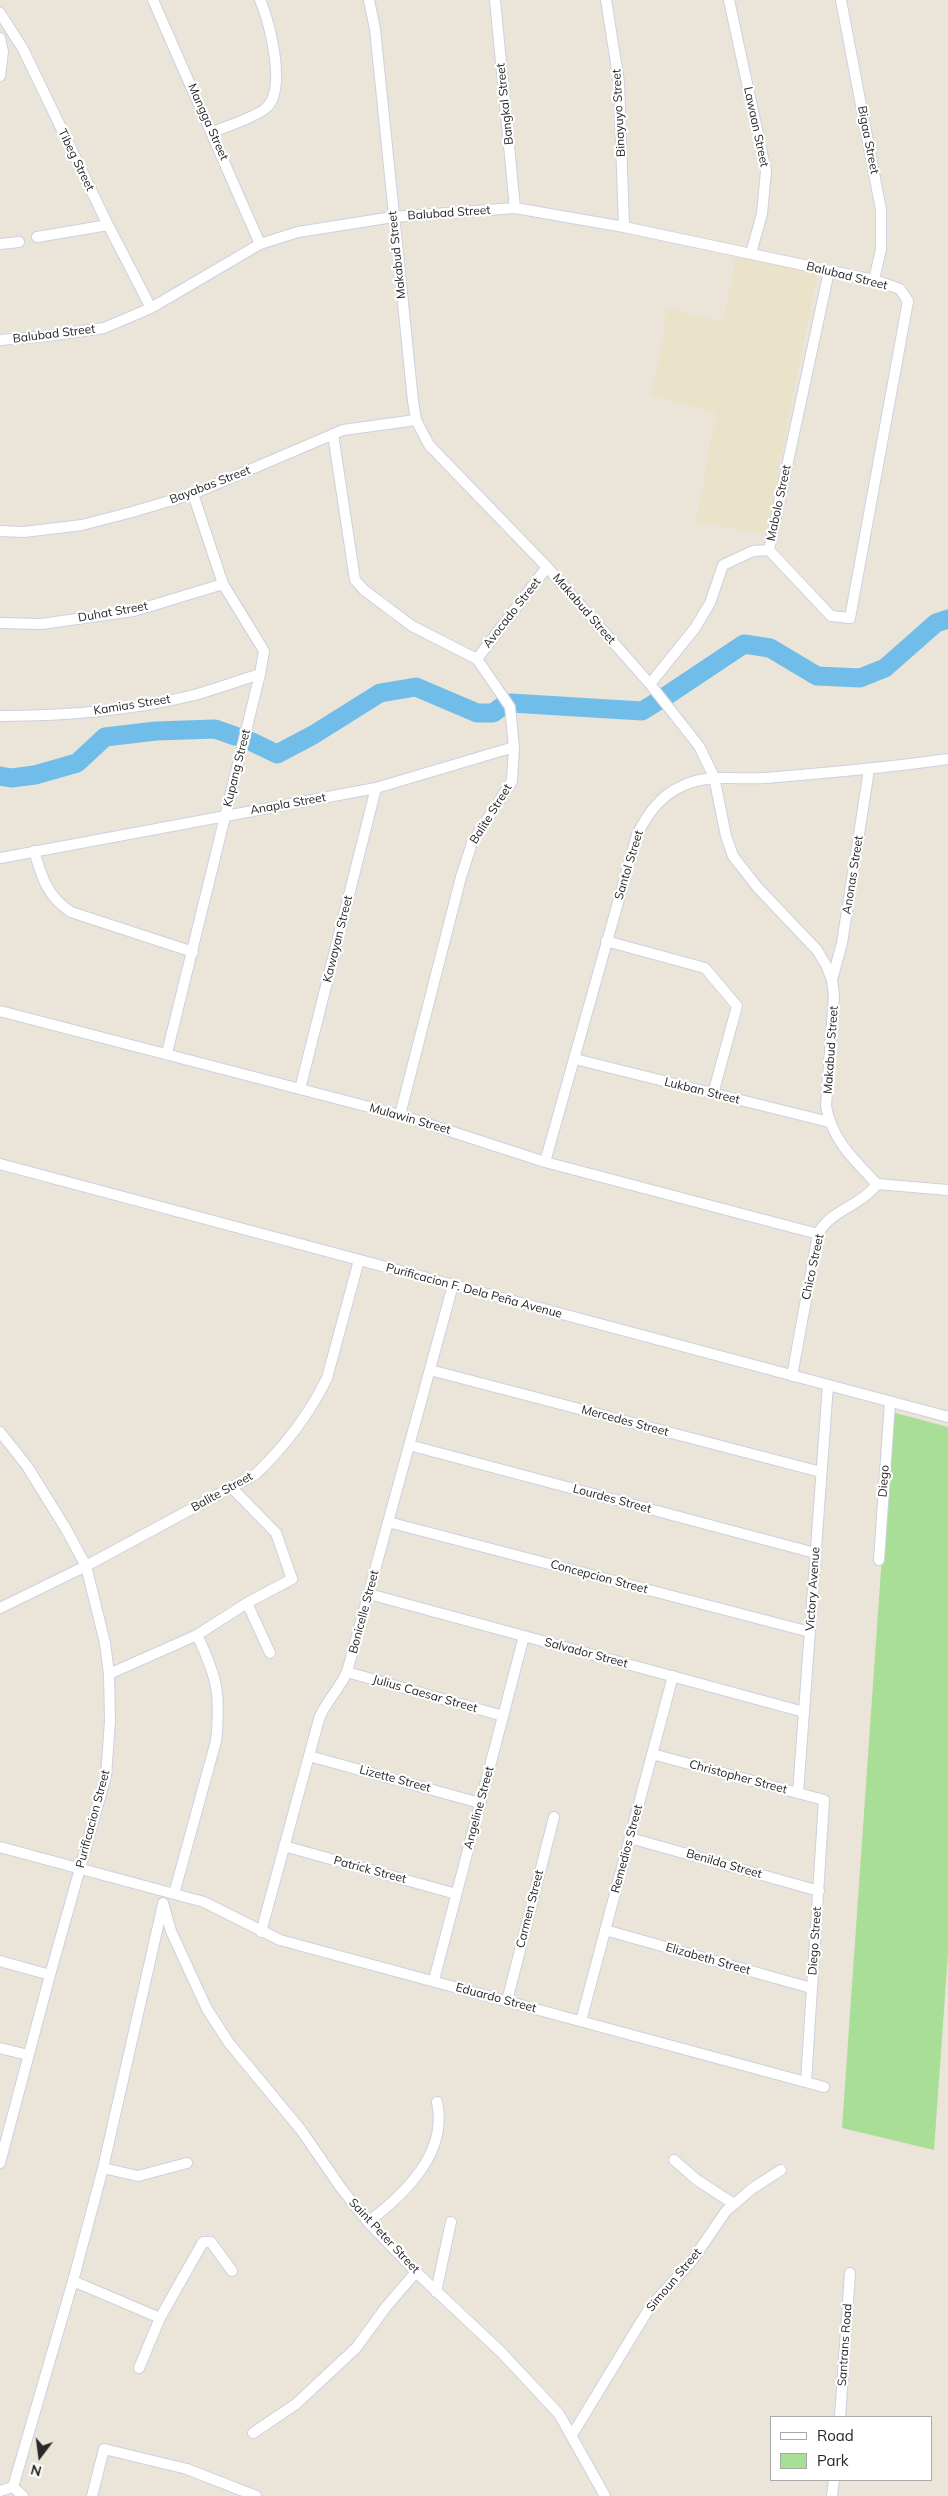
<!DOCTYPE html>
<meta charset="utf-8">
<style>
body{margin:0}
#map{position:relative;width:948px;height:2496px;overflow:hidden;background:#eae4d9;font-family:Mulish,sans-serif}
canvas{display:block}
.legend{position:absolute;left:770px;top:2416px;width:162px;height:65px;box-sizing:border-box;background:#fff;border:1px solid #a9a9a9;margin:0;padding:6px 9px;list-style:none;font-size:15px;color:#272727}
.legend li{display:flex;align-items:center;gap:10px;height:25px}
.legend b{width:25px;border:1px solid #a9a9a9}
.north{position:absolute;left:15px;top:2431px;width:50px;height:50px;-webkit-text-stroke:4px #fff;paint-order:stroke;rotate:195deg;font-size:14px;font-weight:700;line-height:20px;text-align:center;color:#272727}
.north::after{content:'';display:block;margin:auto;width:18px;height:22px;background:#272727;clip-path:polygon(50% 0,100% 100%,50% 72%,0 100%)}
</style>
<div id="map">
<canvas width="948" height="2496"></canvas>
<ul class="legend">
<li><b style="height:6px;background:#fff"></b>Road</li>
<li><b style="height:14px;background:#a9de97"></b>Park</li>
</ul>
<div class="north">N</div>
</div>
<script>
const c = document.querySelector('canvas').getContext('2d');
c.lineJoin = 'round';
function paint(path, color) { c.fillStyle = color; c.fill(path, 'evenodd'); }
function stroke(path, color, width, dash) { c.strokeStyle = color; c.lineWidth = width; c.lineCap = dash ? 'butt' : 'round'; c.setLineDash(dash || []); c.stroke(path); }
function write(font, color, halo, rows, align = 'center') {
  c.font = font + ' Mulish,sans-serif'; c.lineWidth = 4.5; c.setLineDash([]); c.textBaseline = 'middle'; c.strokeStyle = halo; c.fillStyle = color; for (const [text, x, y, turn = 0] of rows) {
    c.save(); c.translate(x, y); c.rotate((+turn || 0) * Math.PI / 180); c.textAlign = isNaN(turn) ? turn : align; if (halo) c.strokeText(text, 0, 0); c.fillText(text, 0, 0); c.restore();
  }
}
paint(new Path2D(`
 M737 253 818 271 766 534 696 522 716 413 650 395 663 340 666 308 723 322Z`), '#ebe3c9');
paint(new Path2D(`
 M892 1412 948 1427V1953L934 2150 842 2128Z`), '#a9de97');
stroke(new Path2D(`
 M663 698 744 644 770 648 817 676 860 678 885 668 936 623 948 619
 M511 703 642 711 655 703
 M250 741 277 754 313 735 380 693 416 687 477 713H493L504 705
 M0 776 11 778 35 775 77 763 105 737 156 731 215 729 235 736`), '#6fbde8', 19);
const minor = new Path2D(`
 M153 0 260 244
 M369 0 375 29 413 401 416 420 429 445 547 567 650 684 699 746 714 777 726 836 733 856 758 888 817 950 826 965 832 980 834 995 826 1106C832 1140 854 1160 877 1184
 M495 0 515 208
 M606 0 619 82 624 227
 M729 0 766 171 762 214 751 253
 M841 0 881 210V249L874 280
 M0 13 23 49 106 221 151 308
 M0 38 3 52 0 76
 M213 132C227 126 254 118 266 108 287 90 270 22 260 0
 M37 237 108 225
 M0 244 19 242
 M0 340 47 336 104 328 151 308 260 244 298 232 393 217 515 208 624 227 874 280 900 289 908 301 850 618 831 616 769 550
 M333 434 355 580 364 590 412 626 477 659 510 707 514 747 512 781 472 843 461 877 400 1115
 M0 531 24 532 82 525 132 512 193 494 343 430 416 420
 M0 623 41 624 134 611 223 584
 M477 659 547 567
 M650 684 695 628 710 603 723 565 753 551 769 550 829 271
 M0 716C64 716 128 711 190 696 214 690 237 681 260 674
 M34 851C42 878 47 896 71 912L193 952
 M0 858 376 788 514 747
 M606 941 705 968 737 1006 713 1094
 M832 980 842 943 869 770
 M0 1011 400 1115 545 1162 818 1234
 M167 1053 260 674 264 651 223 584 193 494
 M575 1059 829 1122
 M300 1089 376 788
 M545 1162 637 835C648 813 660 796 682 786 709 773 737 780 765 778 827 773 887 768 948 759
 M0 1164 948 1417
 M877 1184 948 1190
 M430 1370 821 1472
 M792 1376 818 1234C830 1210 860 1207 877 1184
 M0 1432 27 1466 66 1529 86 1566 105 1643 109 1674 110 1721 106 1776 50 1975 0 2163
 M409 1445 815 1553
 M388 1522 810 1632
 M879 1560 890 1402
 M369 1594 804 1712
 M247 1603 270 1653
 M0 1608 86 1566 256 1474C284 1447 310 1413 327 1378L359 1260
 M347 1672 503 1716
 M109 1674 197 1635 247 1603 292 1579 276 1533 231 1487
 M652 1754 824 1800 806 2082
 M309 1756 480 1803
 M798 1793 828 1385
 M630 1838 819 1891
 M284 1846 456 1894
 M0 1847 204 1902 280 1940 824 2087
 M174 1894 216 1741C221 1694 217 1677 197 1635
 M163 1903 171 1931 188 1968 207 2009 229 2043 301 2130 341 2188 368 2222 416 2272 501 2352 559 2414 605 2496
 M605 1930 811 1988
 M261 1932 319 1719C325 1702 339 1690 347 1672L453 1285
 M0 1961 50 1975
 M434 1980 524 1636
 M507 2001 554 1817
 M581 2021 673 1676
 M0 2048 28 2055
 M674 2160 697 2180 734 2204
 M103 2168 138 2176 187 2163
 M368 2222C405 2194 448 2153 437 2102
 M73 2281 160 2318
 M436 2292 451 2222
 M139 2368 160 2318 203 2242H211L232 2271
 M840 2417 850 2273
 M253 2433 296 2404 356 2348 386 2307 416 2272
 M572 2435 650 2307 691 2262 726 2211 753 2188 781 2170
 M13 2487 73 2281 103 2168 163 1904
 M13 2487 23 2496
 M0 2491 13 2487
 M92 2496 104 2449 187 2469 256 2496
 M832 2496 834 2480`);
stroke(minor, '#cfd0e0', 12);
stroke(minor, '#fff', 10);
write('12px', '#272727', '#fff', [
 ["Bangkal Street",505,104,-96],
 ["Binayuyo Street",619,113,-93],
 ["Mangga Street",208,122,66],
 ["Lawaan Street",756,127,78],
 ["Bigaa Street",868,140,79],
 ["Tibeg Street",76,160,64],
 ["Balubad Street",449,213,-4],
 ["Makabud Street",397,255,-96],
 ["Balubad Street",847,276,14],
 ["Balubad Street",54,334,-7],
 ["Bayabas Street",210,485,-21],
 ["Mabolo Street",779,503,-78],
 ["Makabud Street",584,609,49],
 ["Duhat Street",113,612,-10],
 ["Avocado Street",512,613,-52],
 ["Kamias Street",132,705,-9],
 ["Kupang Street",237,768,-76],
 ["Anapla Street",288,804,-10],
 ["Balite Street",491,814,-58],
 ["Santol Street",629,865,-73],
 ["Anonas Street",853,875,-81],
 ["Kawayan Street",338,939,-76],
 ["Makabud Street",831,1050,-86],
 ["Lukban Street",702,1091,14],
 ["Mulawin Street",410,1119,16],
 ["Chico Street",813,1267,-78],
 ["Purificacion F. Dela Peña Avenue",474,1291,15],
 ["Mercedes Street",625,1421,15],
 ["Diego",884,1481,-86],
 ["Balite Street",222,1492,-29],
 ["Lourdes Street",612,1499,15],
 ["Concepcion Street",599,1577,15],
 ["Victory Avenue",813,1589,-86],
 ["Bonicelle Street",364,1612,-75],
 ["Salvador Street",586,1653,15],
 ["Julius Caesar Street",425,1694,16],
 ["Christopher Street",738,1777,15],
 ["Lizette Street",395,1779,15],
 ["Angeline Street",479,1808,-75],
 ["Purificacion Street",93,1819,-75],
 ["Remedios Street",627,1849,-75],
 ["Benilda Street",724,1864,16],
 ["Patrick Street",370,1870,15],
 ["Carmen Street",530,1909,-76],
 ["Diego Street",815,1941,-86],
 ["Elizabeth Street",708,1959,16],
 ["Eduardo Street",496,1998,15],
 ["Saint Peter Street",384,2236,47],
 ["Simoun Street",674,2280,-50],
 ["Santrans Road",845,2345,-86]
]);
</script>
